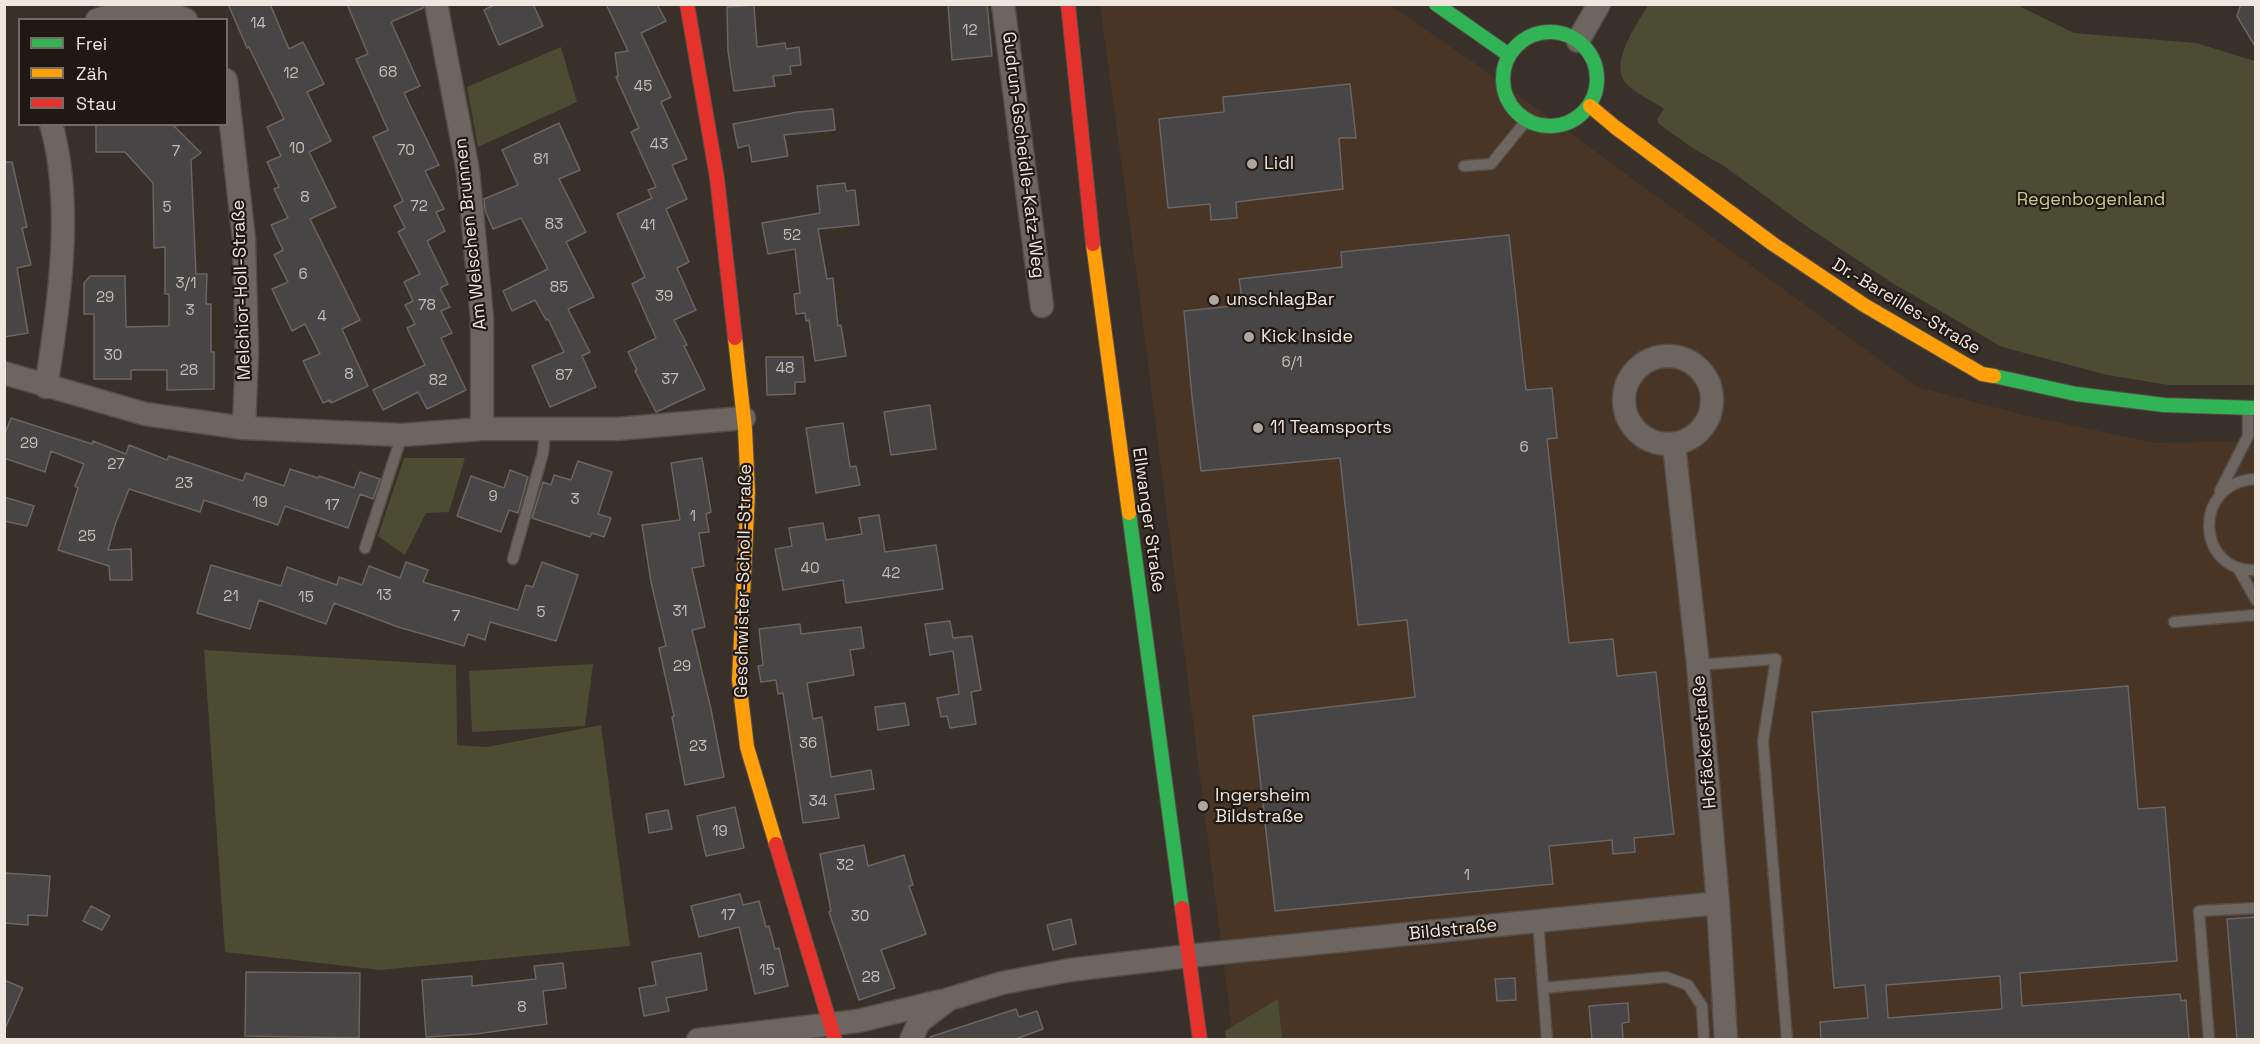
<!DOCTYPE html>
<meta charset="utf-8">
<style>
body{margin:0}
#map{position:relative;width:2260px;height:1044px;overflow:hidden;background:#383029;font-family:"Space Grotesk",sans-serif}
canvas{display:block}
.frame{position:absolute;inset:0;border:6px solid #efe6dd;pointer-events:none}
.legend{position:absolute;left:18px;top:18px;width:210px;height:108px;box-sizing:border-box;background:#201913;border:2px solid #736b64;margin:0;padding:8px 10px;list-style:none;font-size:18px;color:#efe6dd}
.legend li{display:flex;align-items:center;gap:12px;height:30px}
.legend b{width:30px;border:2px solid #736b64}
</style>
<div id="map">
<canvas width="2260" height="1044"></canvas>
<div class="frame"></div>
<ul class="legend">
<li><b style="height:8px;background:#30b455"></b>Frei</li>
<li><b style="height:8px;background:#ff9f0a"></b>Zäh</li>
<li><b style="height:8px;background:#e5322d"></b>Stau</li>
</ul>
</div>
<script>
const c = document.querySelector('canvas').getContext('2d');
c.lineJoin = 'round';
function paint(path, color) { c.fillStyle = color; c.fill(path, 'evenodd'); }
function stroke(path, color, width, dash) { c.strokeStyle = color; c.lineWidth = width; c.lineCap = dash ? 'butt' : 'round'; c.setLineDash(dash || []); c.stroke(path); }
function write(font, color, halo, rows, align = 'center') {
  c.font = font + ' "Space Grotesk",sans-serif'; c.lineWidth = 4.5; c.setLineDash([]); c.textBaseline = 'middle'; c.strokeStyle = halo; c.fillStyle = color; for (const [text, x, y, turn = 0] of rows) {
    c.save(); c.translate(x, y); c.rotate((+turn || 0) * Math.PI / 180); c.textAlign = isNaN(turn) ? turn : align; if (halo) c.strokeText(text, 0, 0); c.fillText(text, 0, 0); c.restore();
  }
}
paint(new Path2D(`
 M1100 5H1390L1480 67 1917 387 2028 416 2155 443 2255 441V1039H1233L1140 300Z`), '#483525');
paint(new Path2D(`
 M2017 5 2074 33 2196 43 2255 61V385H2169L2107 375 2002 347 1894 284 1848 254 1806 226 1724 166 1694 149 1659 124 1657 119 1664 109C1652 100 1635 94 1625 82 1609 62 1638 23 1648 5Z
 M561 47 577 102 478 147 467 87Z
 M404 458H465L449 512 426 513 405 555 378 536Z
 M204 650 456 665 457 745 487 747 601 725 630 946 380 970 225 952Z
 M593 664 585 726 472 732 469 671Z
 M1278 999 1282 1039H1226L1225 1031Z`), '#4b4c33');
const building = new Path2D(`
 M228 4H270L289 49 303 42 324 84 307 92 331 141 309 152 336 207 310 219 360 320 342 329 368 386 331 403 330 400 323 403 303 361 320 354 305 324 292 331 272 289 288 282 274 255 283 250 271 225 288 218 274 189 279 187 267 162 281 156 267 127 284 119 249 47 247 48Z
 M347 4H423V8L391 22 420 86 404 93 439 165 425 171 444 209 436 212 445 231 427 241 448 284 440 288 450 307 441 311 452 333 441 338 466 390 427 409 418 392 383 410 373 390 425 365 407 328 415 324 405 305 413 301 404 282 420 274 398 232 405 228 394 206 403 201 373 137 388 130 356 59 368 54Z
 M496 4H533L543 26 499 45 484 10Z
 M606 4H657L666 21 641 33 671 97 661 102 687 159 672 165 687 199 666 209 689 262 677 268 696 310 674 320 687 345 684 346 705 389 656 412 635 371 637 370 628 352 656 338 632 284 645 277 617 214 652 198 648 190 656 187 631 132 639 128 616 77 618 76 615 53 628 51Z
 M948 4H987L992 56 952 60Z
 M2241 4H2256V48L2237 16Z
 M754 5 757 47 785 43 786 49 799 47 801 65 790 66 791 74 773 76 775 86 734 91 728 51 727 7Z
 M1350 84 1356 138H1339L1343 189 1236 202 1237 218 1211 220 1210 204 1168 208 1159 119 1224 112 1223 97Z
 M833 109 835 130 784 135 788 156 752 162 749 145 738 148 733 124 798 112Z
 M559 123 580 170 559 179 586 232 566 242 594 297 568 309 590 352 582 356 596 387 550 407 532 366 564 352 548 319 546 320 535 300 512 311 503 291 548 269 521 218 493 229 485 210 484 199 518 185 502 150Z
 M96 124H172L201 153 191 160 196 274H207L206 304H211V352H214V389L167 390V370H131V379H94V314H84V283L90 276H125L126 327 169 326V294H165V247L154 248 153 183 125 152H96Z
 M4 162H12L27 227 22 228 31 265 17 268 28 333 4 337Z
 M845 183 846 191 855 190 859 225 818 229 827 279 833 278 838 326 841 325 846 356 815 361 809 320 806 321 805 313 796 314 794 294 800 293 795 249 768 254 762 223 820 213 817 186Z
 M1509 235 1526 390 1552 388 1557 438 1547 439 1569 643 1613 639 1617 676 1656 672 1674 834 1634 838 1635 852 1613 854 1612 840 1549 846 1553 884 1275 911 1253 716 1415 697 1407 620 1358 625 1340 458 1201 471 1192 397 1184 311 1243 305 1239 279 1342 267 1341 252Z
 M766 357H803L805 382H795V394L767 395Z
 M930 405 936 449 891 455 884 412Z
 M11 418 92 444 93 441 126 454 129 445 167 460 169 456 243 481 246 473 284 486 290 469 318 478 319 476 354 488 360 472 380 479 373 499 360 494 348 528 285 506 278 525 204 500 200 512 129 489 115 525 108 550 131 549 132 580H110L109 566 58 550 78 488 75 486 84 464 51 451 45 472 4 458V436Z
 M843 423 850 467 856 466 860 485 816 493 806 428Z
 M702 458 711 512 706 514 709 532 699 533 704 566 692 568 705 627 692 630 711 709 724 777 685 785 672 717 674 716 659 648 666 646 651 582 642 525 680 520 671 463Z
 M578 461 612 472 598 514 611 518 604 537 592 533 590 537 532 518 543 482 551 485 554 475 571 480Z
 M510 470 528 477 518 513 509 510 501 532 457 516 471 476 504 488Z
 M4 497 34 506 27 526 4 521Z
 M879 515 885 552 936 545 943 589 846 603 843 580 783 590 775 549 792 546 789 528 823 523 826 540 862 534 859 518Z
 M406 562 428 570 423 582 518 610 526 585 533 587 542 562 578 575 556 641 490 622 485 640 468 634 464 646 398 627 334 603 326 624 259 600 250 629 197 613 211 565 281 586 287 567 337 585 339 577 362 585 369 566 400 578Z
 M950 621 953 638 972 636 981 690 971 692 976 724 950 728 947 716 941 717 937 698 959 694 953 651 930 655 925 624Z
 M800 624 801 634 861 627 864 648 850 650 854 675 807 683 813 719 822 717 831 777 871 770 874 789 835 795 839 818 803 823 783 693 778 694 776 680 761 682 758 666 763 665 759 629Z
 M2128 686 2138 809 2165 807 2177 961 2020 973 2022 1006 2180 994 2181 1001 2186 1000 2189 1040H1821L1820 1022 1868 1018 1865 985 1834 988 1812 712ZM2000 976 2002 1009 1888 1018 1886 985Z
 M905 703 909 725 878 730 875 707Z
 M735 807 744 848 706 856 697 816Z
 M668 810 672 829 649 833 646 814Z
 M864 845 868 866 904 855 913 885 909 886 926 934 881 950 895 988 859 1000 829 912 831 911 820 854Z
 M4 873 50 876 47 916 28 915V925L4 923Z
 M740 894 743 905 759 901 766 927 769 926 775 949 779 948 788 986 755 994 739 927 699 937 691 906Z
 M91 906 110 916 102 930 83 921Z
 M2256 917V1040H2237L2227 919Z
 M1071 919 1076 944 1053 950 1047 925Z
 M701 953 707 990 666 998 669 1011 644 1016 639 988 656 985 652 962Z
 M563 963 566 988 543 991 547 1024 476 1034 426 1037 422 980 472 976V986L536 979 534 966Z
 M246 972 360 973 359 1038 245 1036Z
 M1515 978 1516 1000 1497 1001 1495 979Z
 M4 980 23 988 4 1031Z
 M1628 1003 1629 1022 1622 1023 1623 1040H1592L1589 1006Z
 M1016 1009 1019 1017 1037 1011 1043 1029 1013 1040H930V1037Z`);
paint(building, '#484546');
stroke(building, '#686566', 1.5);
const lane = new Path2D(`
 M1464 166 1491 164 1526 121
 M2256 479C2191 482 2196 573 2256 570
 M2220 491 2248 436V411
 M365 548 402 435
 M513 559 543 453 545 431
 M2238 568 2256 600
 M2174 622 2256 615
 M1698 665 1776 659 1763 741 1787 1040
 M1538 921 1547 1040
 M1543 988 1666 977 1688 985 1702 1006 1704 1040
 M2209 1040 2199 911 2256 908`);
const street = new Path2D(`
 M436 4 468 171 482 318V429
 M1003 4 1042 306
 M97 20C116 11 167 10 186 20
 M1578 41 1599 4
 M226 80 244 240 247 353 244 428
 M1624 400a44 44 0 1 1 88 0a44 44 0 1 1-88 0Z
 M4 373 145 414 244 428 402 435 482 429H617L744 418
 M46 387C59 306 74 203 51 124
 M1674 445 1698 665 1718 903 1726 1040
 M698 1040 858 1021 941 1001
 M911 1040 919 1022 949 999 1002 983 1070 970 1188 956 1718 903`);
const fast = new Path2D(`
 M1436 4 1509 55
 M1503 79a47 47 0 1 1 94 0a47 47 0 1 1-94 0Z
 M1994 376 2076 394 2164 405 2256 408
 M1129 513 1182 908`);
const slow = new Path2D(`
 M1590 106 1615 127 1773 244 1864 305 1982 374 1994 376
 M1093 244 1129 513
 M735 338 745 429 748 492 739 680 747 747 776 844`);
const jam = new Path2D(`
 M687 4 717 178 735 338
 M1068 4 1093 244
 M776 844 835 1040
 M1182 908 1200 1040`);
stroke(lane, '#554e47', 13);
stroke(street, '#554e47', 25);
stroke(fast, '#554e47', 16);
stroke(slow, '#554e47', 16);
stroke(jam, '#554e47', 16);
stroke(lane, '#6d6660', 10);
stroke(street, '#6d6660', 22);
stroke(fast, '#30b455', 14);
stroke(slow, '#ff9f0a', 14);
stroke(jam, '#e5322d', 14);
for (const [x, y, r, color] of [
 [1252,164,6,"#afa69e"],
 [1214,300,6,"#afa69e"],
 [1249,337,6,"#afa69e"],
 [1258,428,6,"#afa69e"],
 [1203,806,6,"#afa69e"]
]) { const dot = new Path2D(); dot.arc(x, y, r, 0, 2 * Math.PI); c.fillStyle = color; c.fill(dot); stroke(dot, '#201913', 2); }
write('15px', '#c5beb7', null, [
 ["14",258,24],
 ["12",970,31],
 ["68",388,73],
 ["12",291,74],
 ["45",643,87],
 ["43",659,145],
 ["10",297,149],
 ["70",406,151],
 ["7",176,152],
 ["81",541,160],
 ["8",305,198],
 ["72",419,207],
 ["5",167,208],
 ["83",554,225],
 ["41",648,226],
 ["52",792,236],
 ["6",303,275],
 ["3/1",186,284],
 ["85",559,288],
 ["39",664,297],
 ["29",105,298],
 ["78",427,306],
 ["3",190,311],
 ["4",322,317],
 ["30",113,356],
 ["6/1",1292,363],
 ["48",785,369],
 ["28",189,371],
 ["8",349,375],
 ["87",564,376],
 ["37",670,380],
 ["82",438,381],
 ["29",29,444],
 ["6",1524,448],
 ["27",116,465],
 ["23",184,484],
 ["9",493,497],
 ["3",575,500],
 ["19",260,503],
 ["17",332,506],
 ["1",693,517],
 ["25",87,537],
 ["40",810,569],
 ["42",891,574],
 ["13",384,596],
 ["21",231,597],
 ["15",306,598],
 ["31",680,612],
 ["5",541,613],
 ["7",456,617],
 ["29",682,667],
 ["36",808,744],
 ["23",698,747],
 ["34",818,802],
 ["19",720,832],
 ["32",845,866],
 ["1",1467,876],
 ["17",728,916],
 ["30",860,917],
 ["15",767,971],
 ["28",871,978],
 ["8",522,1008]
]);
write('18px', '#efe6dd', '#201913', [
 ["Gudrun-Gscheidle-Katz-Weg",1023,155,83],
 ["Am Welschen Brunnen",471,234,-96],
 ["Melchior-Holl-Straße",242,290,-92],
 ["Dr.-Bareilles-Straße",1906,307,31],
 ["Ellwanger Straße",1148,520,82],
 ["Geschwister-Scholl-Straße",744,581,-89],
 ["Hofäckerstraße",1705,742,-95],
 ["Bildstraße",1453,930,-6]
]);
write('18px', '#efe6dd', '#201913', [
 ["Lidl",1264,164],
 ["unschlagBar",1226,300],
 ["Kick Inside",1261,337],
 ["11 Teamsports",1270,428],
 ["Ingersheim",1215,796],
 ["Bildstraße",1215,817]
], 'left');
write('18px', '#c6cc8c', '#201913', [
 ["Regenbogenland",2091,200]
]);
</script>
